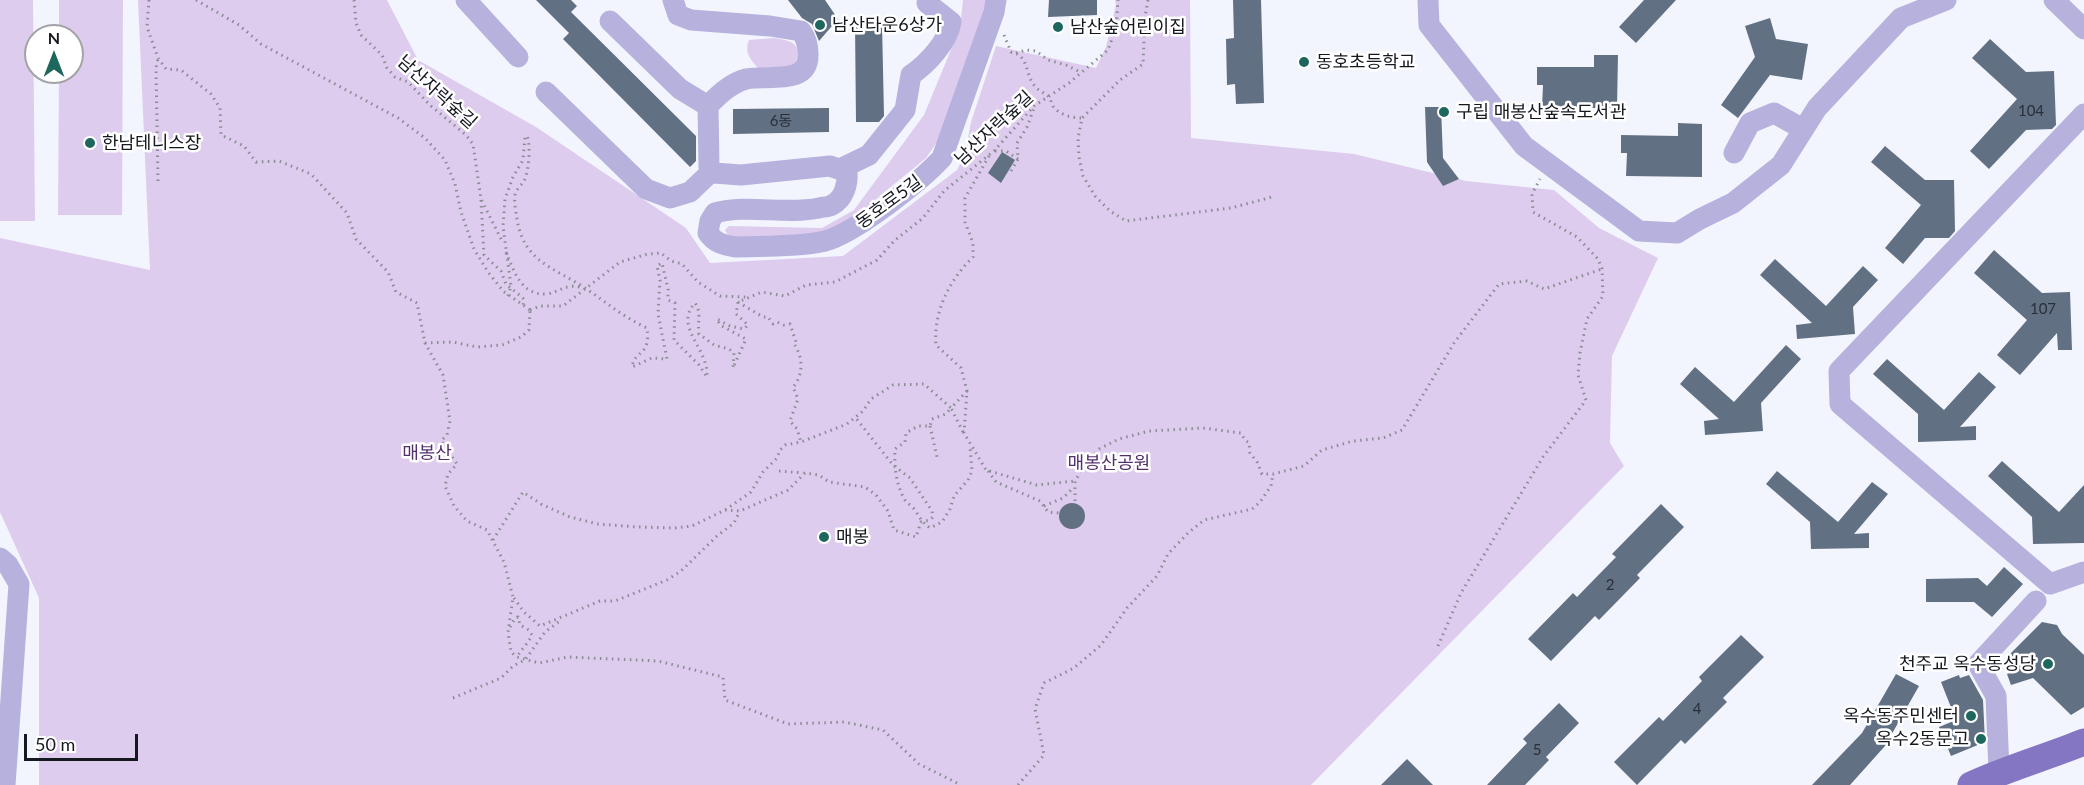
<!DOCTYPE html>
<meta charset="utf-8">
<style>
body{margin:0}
#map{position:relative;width:2084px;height:785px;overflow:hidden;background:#f2f5fe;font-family:Lato,sans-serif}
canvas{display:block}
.north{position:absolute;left:24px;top:24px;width:60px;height:60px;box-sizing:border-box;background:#fff;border:2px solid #a2a3a6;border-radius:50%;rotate:0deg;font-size:16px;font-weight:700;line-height:24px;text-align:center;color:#161820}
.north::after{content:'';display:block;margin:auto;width:21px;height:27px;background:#1e675e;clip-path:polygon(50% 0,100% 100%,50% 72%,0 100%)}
.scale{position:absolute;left:24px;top:734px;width:114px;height:27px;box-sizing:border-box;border:3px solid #161820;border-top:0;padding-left:8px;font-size:18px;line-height:21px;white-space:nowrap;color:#161820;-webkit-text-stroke:4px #fff;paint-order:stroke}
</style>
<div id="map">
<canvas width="2084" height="785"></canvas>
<div class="north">N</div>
<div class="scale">50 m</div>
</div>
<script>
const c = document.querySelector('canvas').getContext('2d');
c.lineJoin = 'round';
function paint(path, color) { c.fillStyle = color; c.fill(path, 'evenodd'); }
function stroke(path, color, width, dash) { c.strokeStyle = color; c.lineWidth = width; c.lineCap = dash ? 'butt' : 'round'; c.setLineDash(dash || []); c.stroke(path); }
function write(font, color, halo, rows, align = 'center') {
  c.font = font + ' Lato,"Noto Sans KR",sans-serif'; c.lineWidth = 5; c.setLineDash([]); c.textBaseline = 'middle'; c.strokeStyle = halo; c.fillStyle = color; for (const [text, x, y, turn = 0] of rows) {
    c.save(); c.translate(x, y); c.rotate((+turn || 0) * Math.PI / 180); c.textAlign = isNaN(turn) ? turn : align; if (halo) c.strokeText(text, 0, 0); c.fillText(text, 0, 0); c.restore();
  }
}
paint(new Path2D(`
 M0 0H33L35 221H0Z
 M59 0H123L122 215H58L59 72H72V36H59Z
 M138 0H387L418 60 536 127 686 228 710 263 843 256 957 170 965 154 971 122 996 46 1096 68 1106 47 1116 5 1115 0H1190L1191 138 1354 154 1466 181 1554 190 1599 228 1658 258 1612 356 1610 443 1624 466 1311 785H39V598L0 512V238L150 270Z
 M963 0H987L944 132 926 158 847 223 820 237H729L725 230 729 226 822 228 854 210 924 115 960 28Z
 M774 38C793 41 802 43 795 65L785 67 758 68C750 59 744 52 749 40Z`), '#deccee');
paint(new Path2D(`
 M536 0H571L577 6 571 12 696 136V161L690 167 563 39 569 33Z
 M788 0H825L838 19 819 41 812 24 802 18Z
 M1049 0H1097V15L1048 17Z
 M1233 0H1261L1264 103 1236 104 1235 84 1227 85 1226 39 1234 38Z
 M1644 0H1676L1636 43 1619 27Z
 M1770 18 1776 39 1808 44 1802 80 1770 75 1738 118 1721 105 1755 57 1745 26Z
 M882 23 884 116 879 122H856L855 24Z
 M1990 39 2026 72 2054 71 2056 125 2052 129 2026 130 1989 169 1970 151 2017 99 1972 58Z
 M1594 55H1618L1617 108H1542L1543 85H1537V67H1594Z
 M1425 107H1441L1443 158 1459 179 1443 186 1427 162Z
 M829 108V132L733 134V109Z
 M1678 123 1702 124V177L1626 176 1627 153H1621V135L1678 136Z
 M1885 146 1925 180H1954L1955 231 1949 238H1925L1903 264 1885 248 1921 205 1871 162Z
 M1002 152 1015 160 1001 183 988 173Z
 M1994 250 2042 293 2070 292 2072 350H2058L2057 333 2020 375 1997 355 2027 320 1974 273Z
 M1775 259 1826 306 1863 266 1878 280 1853 307 1855 334 1797 339 1796 325 1812 323 1760 275Z
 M1786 345 1801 359 1761 403 1763 431 1705 435 1704 421 1719 419 1680 384 1695 367 1734 402Z
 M1887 359 1944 410 1979 372 1996 387 1960 427 1976 426V440L1918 442V414L1873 374Z
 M2002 461 2059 512 2084 485V543L2033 544 2032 517 1988 476Z
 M1777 471 1838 522 1872 482 1888 494 1854 534 1869 533V548L1811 549 1810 522 1766 484Z
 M1059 516a13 13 0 1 1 26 0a13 13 0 1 1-26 0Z
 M1661 504 1684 527 1637 575 1640 578 1599 620 1595 616 1551 661 1528 639 1573 593 1577 597 1616 557 1612 554Z
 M2004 567 2023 584 1992 617 1974 602H1926V579L1978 578 1987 586Z
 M2042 622 2057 625 2062 634 2084 655V707L2071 715 2033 678 2011 685 2007 674 2018 670 2006 658Z
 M1741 635 1764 657 1723 698 1727 702 1685 744 1681 740 1637 785 1614 762 1659 717 1663 721 1702 681 1699 677Z
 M1896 674 1919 686 1885 746 1850 785H1812L1862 733Z
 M1959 675 1960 678 1969 675 1983 700 1985 742 1951 756 1939 727 1956 720 1941 682Z
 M1559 703 1579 723 1546 757 1549 760 1525 785H1487L1527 743 1523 739Z
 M1407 759 1433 785H1381Z`), '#627083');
stroke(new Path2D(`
 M149 0 147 27 158 58 166 69 181 70 211 94 220 108 221 135 244 146 256 162 279 161 311 174 347 213 356 239 388 272 396 292 417 303 425 343 443 375 450 421 447 435 441 441 457 464 448 474 445 486 454 506 467 521 487 530 504 562 513 597 508 632 511 652 517 657 539 663 568 657 658 661 723 677 725 700 788 724 844 722 883 730 919 764 961 785
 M196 0 239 25 261 44 398 118 425 138 445 160 455 184 461 212 474 249 488 272 503 291 530 310
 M354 0 356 23 361 35 382 55 387 68 395 77 408 82 431 106 466 135 473 144 481 199 503 243
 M1148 0 1145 17 1143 64 1120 80 1082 118 1078 138 1079 157 1083 176 1095 196 1110 211 1126 221 1231 208 1272 197
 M1004 35 1011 52C1029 55 1025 74 1034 85 1038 91 1044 92 1049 97 1051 99 1051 103 1053 106 1059 115 1072 118 1082 118
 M1016 53 1026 50 1036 51 1048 60 1066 65 1080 72
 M995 151H1006L1018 159
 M989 156 965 198V222L973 243V257C950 279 933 312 936 345L961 368 967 391 964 433 986 470 1037 485 1075 481
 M1011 171 1018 159 1017 143 1027 127 1034 108
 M158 181 156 68 158 58
 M481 200 484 255 501 271 506 284 524 299 523 306
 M506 252C514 271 521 296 547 294 560 292 564 284 580 287
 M508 296 511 286 503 226 505 199 513 177 523 160 525 137 527 136C531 145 529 171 524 181 521 186 515 190 515 196 514 204 516 212 517 219 524 262 553 267 585 288 606 302 623 317 647 328 651 357 635 349 632 367L652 358 667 359 658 314 660 280 657 266 662 263 668 289V300L675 303 674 340 699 365 707 377C709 348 673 327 695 303 702 313 697 323 699 334L714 345 729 349 734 353 733 368 746 339 720 325 717 319 730 326 744 329 748 325 736 314 738 302 762 292 785 296 806 285 835 282 877 260 894 241 923 218 944 191 994 151 1034 106 1069 83 1108 50 1116 28 1118 0
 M738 302 763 317H768L773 324 777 322 784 325 790 324 796 342 794 344C803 356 804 375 793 387L798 399 790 421 797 429 801 442
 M530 310 541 306H563L620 262 648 254 661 253 671 261 682 264 698 282 720 296 746 297
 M425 343 453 342 477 347 502 345 521 337 529 330 530 310
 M930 426 937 457
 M963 432 951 408 946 414 932 419 930 426H918L906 433 905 442 895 449C894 466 896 485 905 500 908 504 912 506 915 510 920 518 922 522 930 528L942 522 950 509 954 496 968 480 972 471 970 446
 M779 471 803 473
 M988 471 996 482 1040 501 1048 512 1059 513
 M1075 501V481L1085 465 1099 449 1119 439 1149 431 1203 428 1241 433 1245 440 1249 443 1250 453 1257 462 1262 474H1273L1304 466 1322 450 1353 441 1383 438 1402 430 1454 343 1499 284 1527 281 1544 289 1602 269
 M1044 506 1063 498 1074 487
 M725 510 740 511 788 490 805 473 819 475 829 482 865 487 876 495 888 511 894 530 916 537 921 522 930 520 933 517 932 511 910 478 893 465 855 417
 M493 540 523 492 541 504 570 517 598 524 637 527 675 528 692 526 725 510 751 492 763 472 777 458 780 450 785 445 801 442 847 424 863 411 871 399 893 385 924 384 951 408 967 391
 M514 598 524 612 540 626 600 601H615L667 580 681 571 717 536 734 523 740 511
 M510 627 515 618 518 617 520 625 529 630 532 635C528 644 522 648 517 657
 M1438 646 1461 593 1543 457 1586 400 1578 375 1580 353 1587 319 1603 296 1602 269 1598 259 1577 237 1533 212 1532 194 1540 179
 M453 698 501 678 513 666 525 660 545 632 561 620
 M1018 785 1044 755 1035 709 1044 683 1074 668 1101 645 1127 608 1157 576 1168 554 1188 533 1204 520 1252 509 1260 502 1271 486 1273 474`), '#898c94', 3, [1.5, 4.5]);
stroke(new Path2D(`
 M466 0 518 57
 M673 0 678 15 691 20 770 26 801 31C806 38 808 45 808 54 809 87 765 74 746 79 731 83 718 95 708 106L709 167 714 173 741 175 830 166 847 172C848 184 844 199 832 205 829 207 823 207 819 208 785 215 748 204 715 213L710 221 708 233C715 243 723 245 736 247 762 246 801 247 825 241 855 233 920 182 942 158L994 12 996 0
 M1428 0 1429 25 1524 146 1639 231 1677 233 1700 219 1733 203 1781 165 1817 108 1901 18 1946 0
 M2054 0 2084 29
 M610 21 680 89 708 106
 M546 92 646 189 670 198 690 192 712 171
 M2084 114 1839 371 1840 404 2050 584 2084 572
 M1734 153 1750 123 1774 113 1803 129
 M840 169 869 155 905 110 911 75C927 64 948 42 951 22L927 3
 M0 558 8 565 19 584 5 785
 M1999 772 1996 696 1978 664 2036 601`), '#b7b1dd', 21);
stroke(new Path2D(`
 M1971 785C2008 768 2047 757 2084 742`), '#8576c4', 27);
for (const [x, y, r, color] of [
 [820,25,6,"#1e675e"],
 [1058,27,6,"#1e675e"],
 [1304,62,6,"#1e675e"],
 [1444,112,6,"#1e675e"],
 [90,143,6,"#1e675e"],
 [824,537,6,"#1e675e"],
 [2048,664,6,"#1e675e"],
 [1971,716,6,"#1e675e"],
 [1981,739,6,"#1e675e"]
]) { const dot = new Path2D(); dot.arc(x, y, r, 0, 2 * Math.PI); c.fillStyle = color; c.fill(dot); stroke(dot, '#fff', 2); }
write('15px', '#292e39', null, [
 ["104",2031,111],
 ["6동",781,121],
 ["107",2043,309],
 ["2",1610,585],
 ["4",1697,709],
 ["5",1537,750]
]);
write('18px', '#161820', '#fff', [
 ["남산타운6상가",832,25],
 ["남산숲어린이집",1070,27],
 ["동호초등학교",1316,62],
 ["구립 매봉산숲속도서관",1456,112],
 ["한남테니스장",102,143],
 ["매봉",836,537],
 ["천주교 옥수동성당",2036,664,"right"],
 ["옥수동주민센터",1959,716,"right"],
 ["옥수2동문고",1969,739,"right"]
], 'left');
write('18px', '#161820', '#fff', [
 ["남산자락숲길",437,92,42],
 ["남산자락숲길",994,128,-43],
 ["동호로5길",889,202,-36]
]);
write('18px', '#542f6d', '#fff', [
 ["매봉산",427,453],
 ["매봉산공원",1109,463]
]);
</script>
